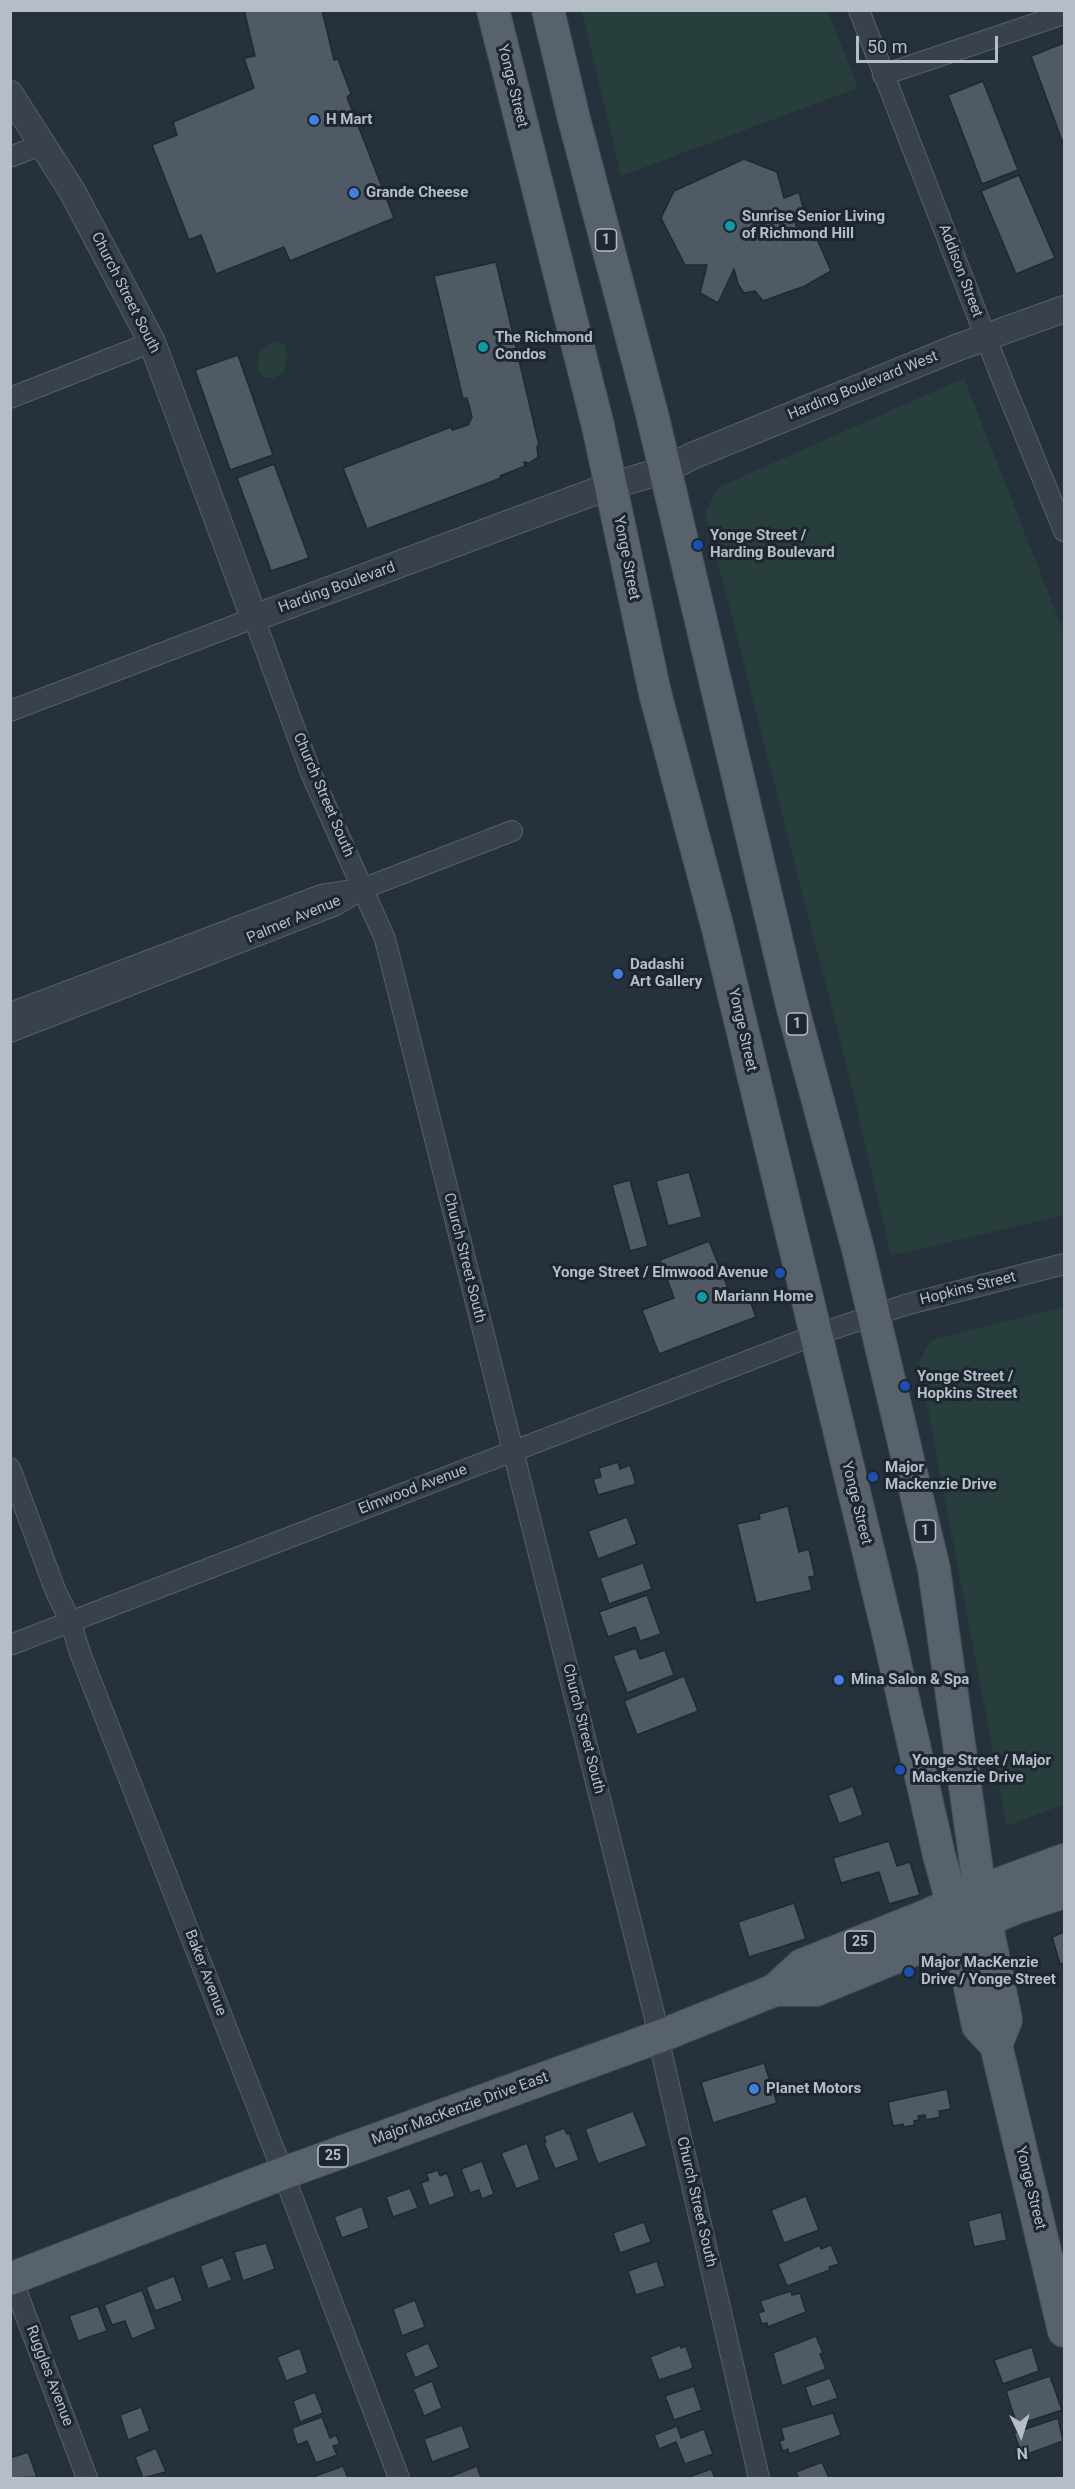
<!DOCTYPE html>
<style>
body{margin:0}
#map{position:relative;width:1075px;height:2489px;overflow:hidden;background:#25313b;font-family:Roboto,sans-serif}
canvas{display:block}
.frame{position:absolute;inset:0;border:12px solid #b5bdc6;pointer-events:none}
.north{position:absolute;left:991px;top:2405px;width:60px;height:60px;-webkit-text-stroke:4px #1e2730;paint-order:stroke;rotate:176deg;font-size:16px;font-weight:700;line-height:24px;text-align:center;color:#b5bdc6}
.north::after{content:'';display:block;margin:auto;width:21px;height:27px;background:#b5bdc6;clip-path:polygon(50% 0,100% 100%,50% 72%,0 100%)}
.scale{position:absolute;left:856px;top:36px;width:142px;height:27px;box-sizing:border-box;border:3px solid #b5bdc6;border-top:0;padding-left:8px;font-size:18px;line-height:21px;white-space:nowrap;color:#b5bdc6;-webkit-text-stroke:4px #1e2730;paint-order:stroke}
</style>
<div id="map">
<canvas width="1075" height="2489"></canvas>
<div class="frame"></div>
<div class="north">N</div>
<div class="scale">50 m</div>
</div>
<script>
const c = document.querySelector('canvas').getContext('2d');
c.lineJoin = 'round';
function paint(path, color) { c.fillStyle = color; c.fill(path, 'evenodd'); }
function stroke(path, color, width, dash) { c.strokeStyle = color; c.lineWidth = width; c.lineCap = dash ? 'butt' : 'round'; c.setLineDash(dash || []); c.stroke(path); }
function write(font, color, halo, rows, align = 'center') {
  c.font = font + ' Roboto,sans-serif'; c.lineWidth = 6; c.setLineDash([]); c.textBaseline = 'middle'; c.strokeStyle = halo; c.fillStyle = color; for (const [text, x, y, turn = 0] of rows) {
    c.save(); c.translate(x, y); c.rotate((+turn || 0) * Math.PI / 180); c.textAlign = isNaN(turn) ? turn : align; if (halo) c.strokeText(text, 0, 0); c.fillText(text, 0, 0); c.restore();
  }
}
paint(new Path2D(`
 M582 11H828L858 88 621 176Z
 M275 341 285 345 287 356 284 372 274 378 263 377C252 360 258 349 275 341Z
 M964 378 1064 633V1215L891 1256 850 1080 705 512 719 487Z
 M1064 1307V1804L1007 1826 919 1362 931 1340Z`), '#283e3d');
const building = new Path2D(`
 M244 10H322L334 60 338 59 351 94 347 97 394 218 290 261 284 247 216 274 201 235 189 240 152 145 177 135 173 122 254 88 244 58 255 56Z
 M1064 43V146L1031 56Z
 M983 81 1018 170 982 184 948 95Z
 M744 159 777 172 784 198 799 192 805 215 794 219 800 238 814 232 831 271 805 286 763 301 755 291 744 293 738 284 734 269 718 303 700 293 707 265H685L661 218 674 191Z
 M1019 175 1055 258 1016 274 981 191Z
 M496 262 539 445 537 446 538 457 529 463 524 462 525 466 500 476 501 478 367 529 343 468 451 427 452 430 468 425 472 417 467 398 463 399 434 276Z
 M238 355 273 455 230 470 195 370Z
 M274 464 309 558 271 571 237 478Z
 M689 1172 702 1217 668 1226 656 1181Z
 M630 1180 648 1246 630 1251 612 1185Z
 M709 1241 733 1301 748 1295 756 1317 659 1354 642 1310 674 1298 660 1260Z
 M618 1462 620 1469 630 1465 636 1484 598 1495 593 1479 601 1477 599 1468Z
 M788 1506 799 1552 809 1549 815 1576 809 1577 812 1590 756 1603 737 1524 760 1519 759 1514Z
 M627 1517 637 1544 598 1559 588 1531Z
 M643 1563 652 1589 609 1604 600 1578Z
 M647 1595 661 1634 640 1641 635 1627 608 1637 599 1612Z
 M636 1648 640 1659 665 1650 674 1675 627 1693 613 1656Z
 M684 1676 698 1711 637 1735 624 1701Z
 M853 1786 863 1815 839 1824 828 1795Z
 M889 1841 897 1866 910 1862 920 1895 889 1904 879 1872 841 1883 833 1858Z
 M794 1903 806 1939 749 1957 738 1922Z
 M1064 1932V1963L1060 1964 1052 1937Z
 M764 2063 777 2103 713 2123 701 2082Z
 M947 2089 951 2109 939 2111 940 2117 926 2120 925 2115 918 2116 919 2120 914 2121 915 2125 904 2127 903 2124 893 2126 888 2102Z
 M633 2111 647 2146 598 2164 585 2129Z
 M564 2128 567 2134 569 2133 579 2160 555 2169 544 2143 546 2142 544 2136Z
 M527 2143 540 2180 516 2189 501 2153Z
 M482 2161 494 2194 482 2199 479 2190 470 2193 461 2169Z
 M438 2170 440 2176 447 2173 455 2196 429 2206 421 2183 429 2180 426 2174Z
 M410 2188 418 2208 393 2217 386 2197Z
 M806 2196 819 2230 784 2243 771 2210Z
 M362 2206 369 2228 342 2238 334 2217Z
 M1001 2212 1007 2240 974 2247 968 2221Z
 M644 2222 651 2242 620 2253 613 2233Z
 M266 2243 275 2269 243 2281 234 2252Z
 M820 2245 821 2249 831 2245 839 2264 829 2267 830 2270 787 2286 778 2264Z
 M223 2257 232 2280 208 2289 200 2266Z
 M657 2261 665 2286 636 2295 628 2271Z
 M174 2276 183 2301 155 2311 146 2287Z
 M142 2290 156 2329 132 2339 125 2321 112 2325 104 2305Z
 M791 2291 792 2295 800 2293 806 2312 768 2327 767 2323 762 2324 758 2313 764 2311 760 2301Z
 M415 2300 425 2327 402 2336 393 2309Z
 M98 2306 107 2331 78 2341 69 2316Z
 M816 2336 823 2353 820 2354 826 2369 782 2386 773 2353Z
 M428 2343 439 2367 415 2378 405 2353Z
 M680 2345 681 2348 686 2346 693 2367 689 2370 659 2380 650 2357Z
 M1032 2347 1039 2371 1003 2384 994 2360Z
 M300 2348 308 2373 286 2381 277 2357Z
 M1050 2376 1062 2410 1017 2425 1006 2391Z
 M830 2378 838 2398 812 2407 805 2387Z
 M432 2381 442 2408 424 2416 413 2389Z
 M694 2386 702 2410 674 2420 665 2396Z
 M315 2392 323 2413 300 2422 293 2401Z
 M141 2407 150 2431 128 2440 120 2415Z
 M833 2413 841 2435 789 2454 788 2449 783 2451 779 2441 784 2440 781 2428Z
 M322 2417 330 2438 336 2435 340 2444 333 2446 337 2455 316 2463 307 2441 297 2445 292 2428Z
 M1058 2418 1063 2441 1022 2456 1014 2433Z
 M462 2425 470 2448 432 2462 424 2439Z
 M677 2426 681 2438 704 2429 713 2454 685 2464 676 2442 659 2449 654 2435Z
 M156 2448 166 2472 143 2478 135 2457Z
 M28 2452 37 2477 10 2478V2458Z
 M822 2462 829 2478H799L796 2472Z
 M343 2466 348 2478H310Z
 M477 2466 481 2478H447Z
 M711 2469 715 2478H686Z`);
paint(building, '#4f5a65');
stroke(building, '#202932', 1.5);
const minor = new Path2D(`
 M859 10 1002 379 1064 531
 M883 75 1064 14
 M10 157 43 144
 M10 398 152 342
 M10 711 254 618 311 773 385 939 654 2014 658 2037 759 2478
 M10 1013 321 895 354 890
 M10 1032 336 905 362 889 512 831
 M10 1468 56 1592 70 1620 80 1653 275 2152 399 2478
 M10 1645 815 1335 905 1305 1064 1264
 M10 2274 87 2478`);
const tertiary = new Path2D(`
 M10 94 72 191 152 342 254 618 610 486 665 470 692 456 956 348 1064 309`);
const primary = new Path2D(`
 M493 10 598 426 655 693 717 925 888 1632 939 1855 952 1902 978 2026 996 2045 1064 2331
 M548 10 574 119 652 414 792 1005 858 1249 934 1569 980 1891 1006 2020 996 2045
 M775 1990H816L1018 1907 1064 1892
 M10 2279 284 2173 658 2037 775 1990 802 1965 928 1915 980 1891 1064 1860`);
stroke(minor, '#576069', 22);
stroke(tertiary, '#576069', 28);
stroke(primary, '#454e57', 34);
stroke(minor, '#39424b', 20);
stroke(tertiary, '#39424b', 26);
stroke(primary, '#57626b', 32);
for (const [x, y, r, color] of [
 [314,120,6,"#3f7fe0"],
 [354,193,6,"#3f7fe0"],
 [730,226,6,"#0f9aa8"],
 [483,347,6,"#0f9aa8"],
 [698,545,6,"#1a4fb4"],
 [618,974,6,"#3f7fe0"],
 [780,1273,6,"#1a4fb4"],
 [702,1297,6,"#0f9aa8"],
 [905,1386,6,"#1a4fb4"],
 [873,1477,6,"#1a4fb4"],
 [839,1680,6,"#3f7fe0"],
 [900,1770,6,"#1a4fb4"],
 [909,1972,6,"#1a4fb4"],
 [754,2089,6,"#3f7fe0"]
]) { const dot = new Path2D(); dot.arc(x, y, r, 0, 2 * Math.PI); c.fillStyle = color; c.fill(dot); stroke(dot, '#1e2730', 2); }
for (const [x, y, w] of [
 [606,240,21],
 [797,1024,21],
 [925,1531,21],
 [860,1942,30],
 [333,2156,30]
]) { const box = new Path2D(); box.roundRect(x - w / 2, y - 11, w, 22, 4.5); c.fillStyle = '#1e2730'; c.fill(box); stroke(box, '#b5bdc6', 1.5); }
write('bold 14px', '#b5bdc6', null, [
 ["1",606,240],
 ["1",797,1024],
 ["1",925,1531],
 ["25",860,1942],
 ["25",333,2156]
]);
write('15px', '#b5bdc6', '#1e2730', [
 ["Yonge Street",512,86,76],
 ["Addison Street",960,271,69],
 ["Church Street South",125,293,63],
 ["Harding Boulevard West",863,386,-22],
 ["Yonge Street",626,558,79],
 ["Harding Boulevard",337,588,-20],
 ["Church Street South",323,795,67],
 ["Palmer Avenue",294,920,-23],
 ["Yonge Street",742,1030,77],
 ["Church Street South",464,1258,76],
 ["Hopkins Street",968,1289,-14],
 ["Elmwood Avenue",413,1490,-21],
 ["Yonge Street",856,1503,76],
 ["Church Street South",583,1729,76],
 ["Baker Avenue",205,1973,69],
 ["Major MacKenzie Drive East",460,2109,-20],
 ["Yonge Street",1030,2188,76],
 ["Church Street South",696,2202,77],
 ["Ruggles Avenue",49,2376,69]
]);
write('bold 15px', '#b5bdc6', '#1e2730', [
 ["H Mart",326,120],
 ["Grande Cheese",366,193],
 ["Sunrise Senior Living",742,217],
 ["of Richmond Hill",742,234],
 ["The Richmond",495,338],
 ["Condos",495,355],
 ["Yonge Street /",710,536],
 ["Harding Boulevard",710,553],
 ["Dadashi",630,965],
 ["Art Gallery",630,982],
 ["Yonge Street / Elmwood Avenue",768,1273,"right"],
 ["Mariann Home",714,1297],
 ["Yonge Street /",917,1377],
 ["Hopkins Street",917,1394],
 ["Major",885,1468],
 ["Mackenzie Drive",885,1485],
 ["Mina Salon & Spa",851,1680],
 ["Yonge Street / Major",912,1761],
 ["Mackenzie Drive",912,1778],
 ["Major MacKenzie",921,1963],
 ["Drive / Yonge Street",921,1980],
 ["Planet Motors",766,2089]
], 'left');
</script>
